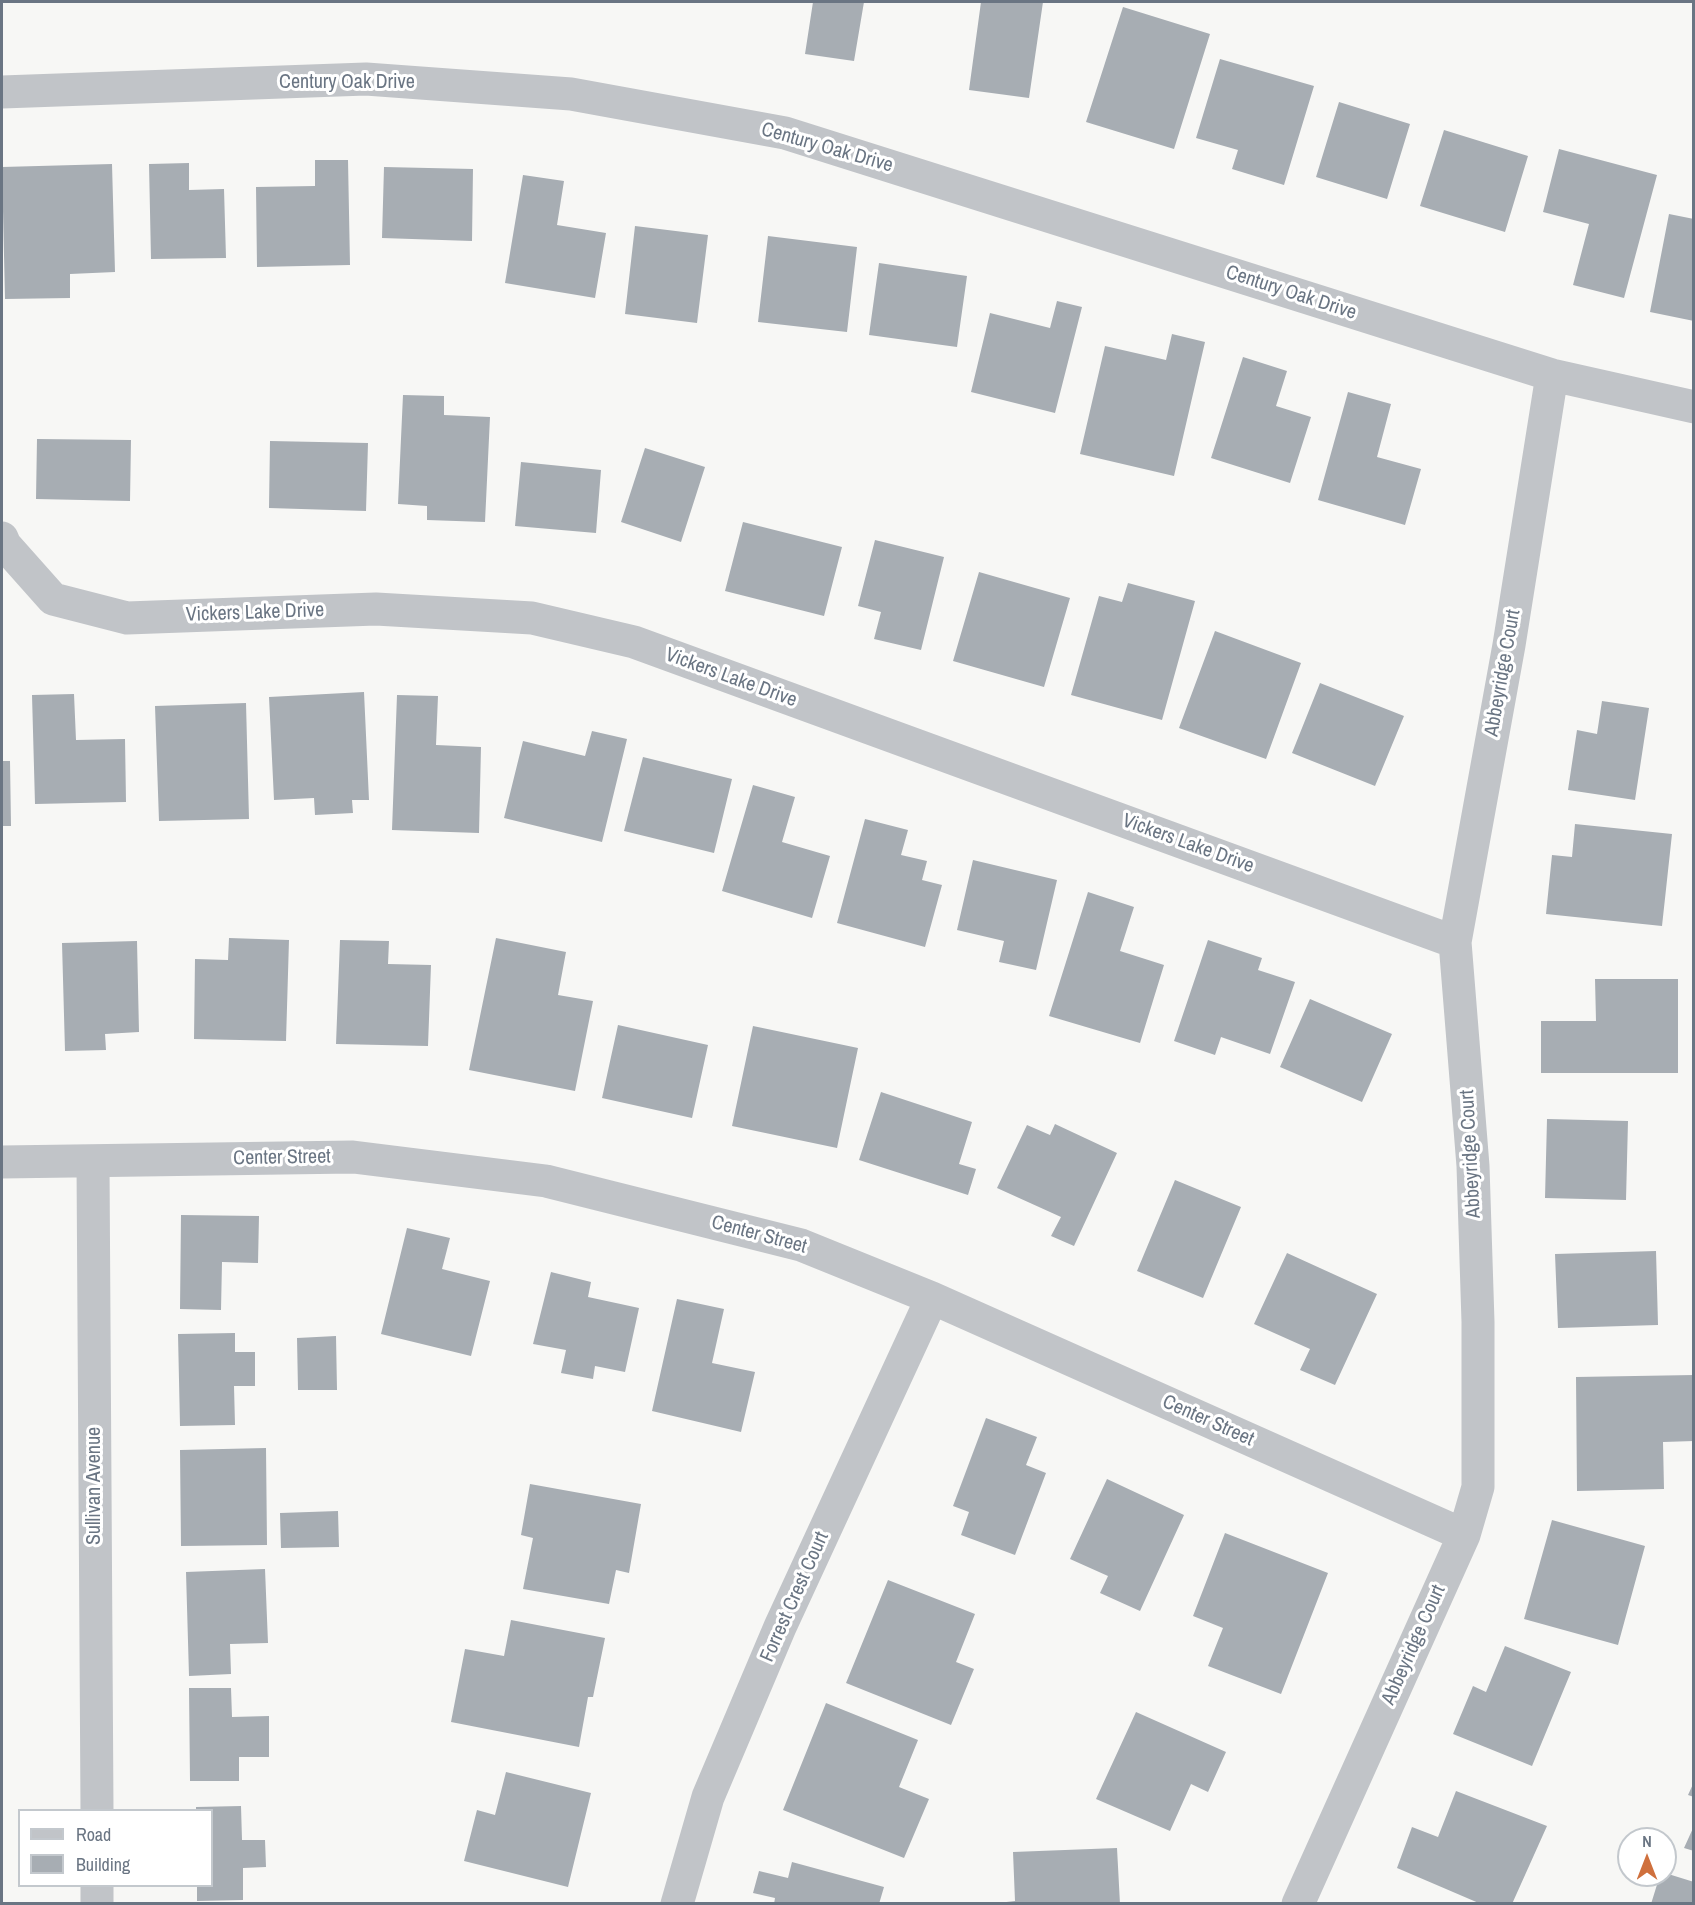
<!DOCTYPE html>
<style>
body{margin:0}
#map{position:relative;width:1695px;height:1905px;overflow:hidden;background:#f7f7f5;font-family:"Archivo Narrow",sans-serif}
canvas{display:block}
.frame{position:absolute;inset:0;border:3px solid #6a7583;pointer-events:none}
.legend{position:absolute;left:18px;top:1809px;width:195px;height:78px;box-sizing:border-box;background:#fff;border:2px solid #c3c8cd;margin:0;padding:8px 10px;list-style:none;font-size:18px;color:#6a7583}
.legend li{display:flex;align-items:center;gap:12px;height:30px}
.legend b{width:30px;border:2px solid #c3c8cd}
.north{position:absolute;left:1617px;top:1827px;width:60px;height:60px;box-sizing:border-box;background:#fff;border:2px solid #c3c8cd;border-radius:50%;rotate:0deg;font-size:16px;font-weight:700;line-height:24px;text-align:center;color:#6a7583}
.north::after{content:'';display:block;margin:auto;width:21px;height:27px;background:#cf703d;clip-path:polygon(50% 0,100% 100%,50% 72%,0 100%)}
</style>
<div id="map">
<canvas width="1695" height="1905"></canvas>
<div class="frame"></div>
<ul class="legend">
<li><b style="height:8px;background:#c1c4c8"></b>Road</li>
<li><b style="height:16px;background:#a7adb3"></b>Building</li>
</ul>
<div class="north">N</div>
</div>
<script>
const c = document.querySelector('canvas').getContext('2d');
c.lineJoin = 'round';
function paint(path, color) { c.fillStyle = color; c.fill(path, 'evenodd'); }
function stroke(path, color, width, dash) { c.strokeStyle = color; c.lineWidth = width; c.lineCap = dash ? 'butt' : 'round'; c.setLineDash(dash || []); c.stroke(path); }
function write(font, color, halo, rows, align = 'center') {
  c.font = font + ' "Archivo Narrow",sans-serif'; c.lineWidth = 6; c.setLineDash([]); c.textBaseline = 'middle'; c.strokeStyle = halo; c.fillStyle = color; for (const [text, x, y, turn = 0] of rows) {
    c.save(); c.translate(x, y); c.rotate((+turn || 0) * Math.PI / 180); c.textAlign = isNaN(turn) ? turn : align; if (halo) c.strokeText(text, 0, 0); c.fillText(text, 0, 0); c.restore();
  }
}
paint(new Path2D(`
 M813 2H864L854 61 805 54Z
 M981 2H1043L1029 98 969 90Z
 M1123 7 1210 34 1174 149 1086 122Z
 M1220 59 1314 86 1284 185 1232 169 1238 150 1196 138Z
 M1339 102 1410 124 1387 199 1316 177Z
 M1444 130 1528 156 1505 232 1420 206Z
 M1559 149 1657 175 1624 298 1573 285 1589 224 1543 212Z
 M315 160H348L350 265 257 267 256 187 315 186Z
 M189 163V190L224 189 226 258 151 259 149 164Z
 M112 164 115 272 70 274V298L5 299 2 167Z
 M384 167 473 169 472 241 382 238Z
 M523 175 564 181 557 225 606 233 595 298 505 283Z
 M1669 214 1694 219V321L1650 312Z
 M635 226 708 235 697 323 625 314Z
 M768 236 857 247 847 332 758 322Z
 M879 263 967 276 957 347 869 335Z
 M1057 301 1082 307 1055 413 971 392 990 313 1050 328Z
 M1172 334 1205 342 1174 476 1080 454 1105 346 1166 360Z
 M1243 357 1287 371 1276 406 1311 417 1290 483 1211 458Z
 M1348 392 1391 404 1377 457 1421 469 1405 525 1318 500Z
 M403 395 444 396V415L490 417 485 522 427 520V506L398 504Z
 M37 439 131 440 130 501 36 499Z
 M270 441 368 443 366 511 269 508Z
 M645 448 705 467 681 542 621 522Z
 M521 462 601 470 596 533 515 526Z
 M743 522 842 547 824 616 725 591Z
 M875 540 944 557 921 650 874 639 881 612 858 606Z
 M979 572 1070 598 1044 687 953 661Z
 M1128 583 1195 601 1162 720 1071 695 1099 596 1122 602Z
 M1215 631 1301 663 1266 759 1179 728Z
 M1320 683 1404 716 1375 786 1292 753Z
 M364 692 369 800H352L353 813 315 815 314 798 274 800 269 697Z
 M74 694 76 740 125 739 126 802 35 804 32 695Z
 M397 695 438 696 436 745 481 747 479 833 392 830Z
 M1602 701 1649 708 1635 800 1568 790 1577 730 1597 734Z
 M246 703 249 819 159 821 155 706Z
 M592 731 627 739 602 842 504 818 523 741 585 756Z
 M643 757 732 779 714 853 624 831Z
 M2 761H10L11 826H2Z
 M753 785 795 797 782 842 830 856 812 918 722 891Z
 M865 819 908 830 901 855 927 861 922 880 942 885 925 947 837 923Z
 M1575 824 1672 834 1662 926 1546 914 1552 855 1572 857Z
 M973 860 1057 880 1036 970 999 962 1004 941 957 930Z
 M1088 892 1134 907 1120 951 1164 965 1140 1043 1049 1016Z
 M229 938 289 940 286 1041 194 1039 195 959 228 960Z
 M496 938 566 952 558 995 593 1001 575 1091 469 1070Z
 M340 940 389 941 388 964 431 965 428 1046 336 1044Z
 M1208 940 1262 958 1258 970 1295 982 1270 1054 1221 1037 1215 1055 1174 1041Z
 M137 941 139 1032 105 1034 106 1050 65 1051 62 943Z
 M1595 979H1678V1073H1541V1021H1596Z
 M1310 999 1392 1034 1362 1102 1280 1067Z
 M618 1025 708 1045 692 1118 602 1098Z
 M753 1026 858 1048 837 1148 732 1126Z
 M881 1092 972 1122 959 1164 976 1169 968 1195 859 1160Z
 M1547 1119 1628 1121 1626 1200 1545 1198Z
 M1055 1124 1117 1153 1074 1246 1051 1236 1061 1217 997 1188 1027 1125 1050 1135Z
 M1175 1180 1241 1207 1203 1298 1137 1271Z
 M181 1215 259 1216 258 1263 222 1262 221 1310 180 1309Z
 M407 1228 450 1238 442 1269 490 1281 471 1356 381 1334Z
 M1656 1251 1658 1325 1558 1328 1555 1254Z
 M1287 1253 1377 1294 1335 1385 1300 1370 1310 1349 1254 1324Z
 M551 1272 591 1282 588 1297 639 1308 625 1372 595 1366 593 1379 561 1373 566 1350 533 1344Z
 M677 1299 724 1309 712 1363 755 1372 741 1432 652 1411Z
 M235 1333V1352H255V1386H234L235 1425 180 1426 178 1334Z
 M336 1336 337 1390H298L297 1338Z
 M1694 1375V1441L1663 1442 1664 1489 1577 1491 1576 1377Z
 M986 1418 1037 1437 1026 1465 1046 1473 1015 1555 961 1535 969 1512 953 1506Z
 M266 1448 267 1545 181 1546 180 1450Z
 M1107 1479 1184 1515 1140 1611 1100 1593 1108 1576 1070 1559Z
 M530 1484 641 1504 629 1573 616 1570 609 1604 523 1589 533 1538 521 1535Z
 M338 1511 339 1547 281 1548 280 1513Z
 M1552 1520 1645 1546 1618 1645 1524 1619Z
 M1225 1533 1328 1573 1281 1694 1208 1666 1223 1628 1193 1616Z
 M265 1569 268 1643 230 1644 231 1674 189 1676 186 1572Z
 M888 1580 975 1614 956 1662 974 1669 951 1725 846 1683Z
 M511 1620 605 1638 593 1697H588L579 1747 451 1722 465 1649 504 1656Z
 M1505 1646 1571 1672 1532 1766 1453 1734 1473 1686 1486 1692Z
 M189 1688H231L232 1717 269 1716V1757H239V1781H190Z
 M826 1703 918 1740 899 1787 929 1799 904 1858 783 1810Z
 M1136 1712 1226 1752 1208 1792 1191 1784 1170 1831 1096 1799Z
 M506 1772 591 1793 568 1887 464 1861 477 1810 495 1815Z
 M1694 1782V1797L1688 1795Z
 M1456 1791 1547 1826 1512 1904H1481L1397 1868 1412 1827 1438 1837Z
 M241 1806 242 1840H265L266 1867 243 1868V1900L197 1901V1886H212V1810H196V1807Z
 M1694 1826V1851L1684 1848Z
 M1117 1848 1120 1904H989L1015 1901 1013 1852Z
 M792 1862 884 1887 879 1904H774L775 1898 753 1893 759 1871 788 1878Z
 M1665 1873 1694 1882V1904H1651L1660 1875H1665Z`), '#a7adb3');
stroke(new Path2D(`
 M2 92 366 79 571 94 785 133 1552 375 1694 407
 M2 538 5 545 53 599 127 618 376 609 532 618 634 642 1455 942
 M2 1162 353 1157 546 1181 801 1245 932 1298 1464 1535
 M93 1162 97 1810
 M97 1886V1904
 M677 1904 708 1797 780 1627 932 1298
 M1298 1904 1464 1535 1478 1487V1322L1473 1166 1455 942 1509 645 1552 375`), '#c1c4c8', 33);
write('20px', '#6a7583', '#fff', [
 ["Century Oak Drive",347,83],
 ["Century Oak Drive",827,148,16],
 ["Century Oak Drive",1291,293,18],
 ["Vickers Lake Drive",255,613,-2],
 ["Abbeyridge Court",1503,673,-80],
 ["Vickers Lake Drive",731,678,20],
 ["Vickers Lake Drive",1188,844,20],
 ["Abbeyridge Court",1471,1154,-93],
 ["Center Street",282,1158,-1],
 ["Center Street",759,1235,15],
 ["Center Street",1208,1421,24],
 ["Sullivan Avenue",95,1486,-90],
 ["Forrest Crest Court",795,1597,-66],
 ["Abbeyridge Court",1414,1645,-66]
]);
</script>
